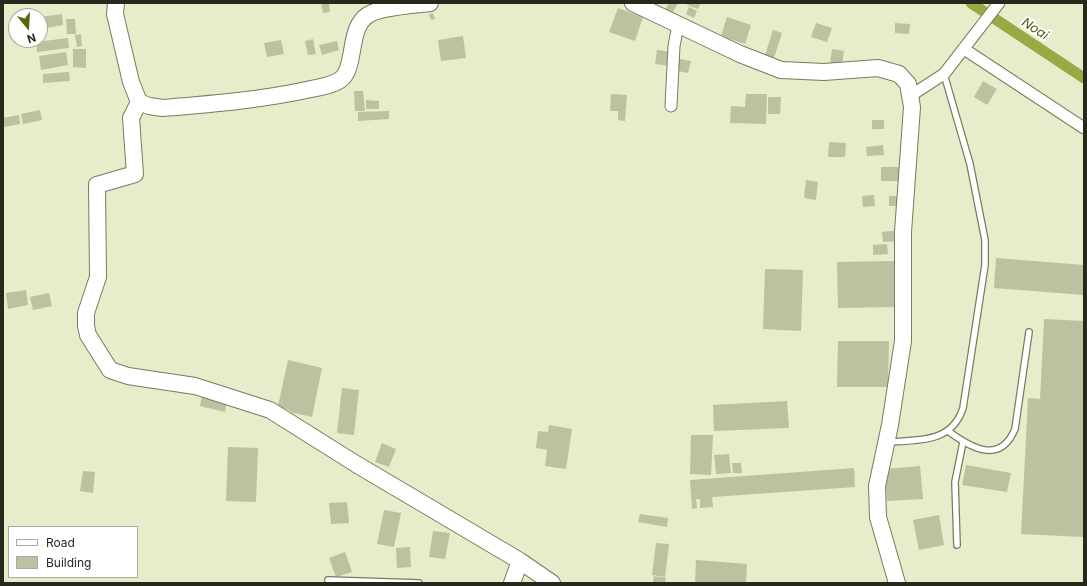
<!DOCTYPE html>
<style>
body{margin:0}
#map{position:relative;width:1087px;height:586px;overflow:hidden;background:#e5edca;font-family:Inter,sans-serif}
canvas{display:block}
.frame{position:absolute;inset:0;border:4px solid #26291c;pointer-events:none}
.legend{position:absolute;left:8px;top:526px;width:130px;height:52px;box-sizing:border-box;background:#fff;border:1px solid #a8a9a4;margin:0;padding:5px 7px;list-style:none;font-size:12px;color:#26291c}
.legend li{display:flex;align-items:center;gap:8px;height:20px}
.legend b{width:20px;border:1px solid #a8a9a4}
.north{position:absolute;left:8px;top:8px;width:40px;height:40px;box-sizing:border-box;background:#fff;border:1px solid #a8a9a4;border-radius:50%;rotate:162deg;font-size:11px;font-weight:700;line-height:16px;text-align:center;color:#26291c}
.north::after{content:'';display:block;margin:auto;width:14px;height:18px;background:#586508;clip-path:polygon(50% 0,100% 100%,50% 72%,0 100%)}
</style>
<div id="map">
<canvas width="1087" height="586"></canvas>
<div class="frame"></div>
<ul class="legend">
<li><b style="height:5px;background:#fff"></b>Road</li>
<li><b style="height:11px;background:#bac2a0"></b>Building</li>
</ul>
<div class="north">N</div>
</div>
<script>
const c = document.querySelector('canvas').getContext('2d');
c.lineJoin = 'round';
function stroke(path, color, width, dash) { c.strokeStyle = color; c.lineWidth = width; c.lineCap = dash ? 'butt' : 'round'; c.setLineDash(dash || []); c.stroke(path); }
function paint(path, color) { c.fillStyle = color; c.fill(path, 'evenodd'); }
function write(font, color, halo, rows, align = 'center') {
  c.font = font + ' Inter,sans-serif'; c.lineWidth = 4; c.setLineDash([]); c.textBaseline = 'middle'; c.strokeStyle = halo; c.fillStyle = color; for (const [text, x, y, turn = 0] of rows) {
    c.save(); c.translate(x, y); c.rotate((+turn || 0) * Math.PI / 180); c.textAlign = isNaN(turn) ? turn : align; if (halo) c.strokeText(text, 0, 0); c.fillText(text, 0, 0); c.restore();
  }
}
stroke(new Path2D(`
 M971 3 1084 78`), '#98aa43', 11);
paint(new Path2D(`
 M321 3H329L330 12 323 13Z
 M669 3H678L672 14 665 10Z
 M688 3H699L700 5 698 9 687 5Z
 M689 7 697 11 694 18 686 14Z
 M618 8 643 17 635 41 609 32Z
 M433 13 435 19 431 20 429 14Z
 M62 14 63 25 40 29V17Z
 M727 17 751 25 745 44 721 36Z
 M66 19H75L76 34H67Z
 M816 23 832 28 827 42 811 37Z
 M895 23 910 24 909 34 895 33Z
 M773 30 782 33 774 58 765 55Z
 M81 34 82 46 77 47 75 35Z
 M463 36 466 58 441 61 438 40Z
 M68 38 69 48 37 52 36 42Z
 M313 39 316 54 308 55 305 41Z
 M281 40 284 54 267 57 264 43Z
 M337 41 339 50 322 55 319 45Z
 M73 49H86V68L73 67Z
 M832 49 844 51 842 65 830 63Z
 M657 50 672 52 671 66 655 64Z
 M66 52 68 65 41 70 39 56Z
 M675 58 691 61 688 73 673 70Z
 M69 72 70 81 43 83V74Z
 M983 81 997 89 987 105 974 97Z
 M354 91H363L365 111H355Z
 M611 94 627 95 625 121 618 120V111H610Z
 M746 94H767L766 124 730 123 731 106 745 107Z
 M768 97H781L780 114H768Z
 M366 100 379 101V109H366Z
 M40 110 42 120 23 124 21 114Z
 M389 111V119L358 121V112Z
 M19 115 20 124 4 127 3 118Z
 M872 120H884V129H872Z
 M829 142 846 143 845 157H828Z
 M883 145 884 155 867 156 866 147Z
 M881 167H901V181H881Z
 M806 180 818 182 816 200 804 198Z
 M874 195 875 206 863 207 862 196Z
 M889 196H902L901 206H889Z
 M900 230 901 241 883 242 882 232Z
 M887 244 888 254 873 255V245Z
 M996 258 1084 265V295L994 288Z
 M894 261 895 307 838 308 837 262Z
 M765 269 803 270 801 331 763 329Z
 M26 290 28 305 8 309 6 293Z
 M49 293 52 306 33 310 30 297Z
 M1044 319 1084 321V537L1021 534 1028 398 1040 399Z
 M838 341H889L888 387H837Z
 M288 360 322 368 312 417 290 412 291 411 278 406Z
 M342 388 359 390 354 435 337 433Z
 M202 396 227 402 225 412 200 406Z
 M787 401 789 428 714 431 713 405Z
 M549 425 572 429 566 469 545 466 547 450 536 448 538 431 548 432Z
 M691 435H713L711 475 690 474Z
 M382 443 396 449 389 467 375 462Z
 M228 447 258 448 256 502 226 501Z
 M729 454 731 473 716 474 714 455Z
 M732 463H741L742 473H733Z
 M966 465 1011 473 1007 492 962 485Z
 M920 466 923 499 887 501 885 469Z
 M854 468 855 487 712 497 713 507 700 508V499H696L697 508 692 509 690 480Z
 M83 471 95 472 93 493 80 491Z
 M347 502 349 523 331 524 329 503Z
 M384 510 401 513 394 547 377 544Z
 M640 514 668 518 667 527 638 522Z
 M939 515 944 545 919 550 913 520Z
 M433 531 450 533 445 559 429 557Z
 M656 543 669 544 665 577 652 575Z
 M410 547 411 567 397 568 396 548Z
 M345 552 352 572 336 577 329 558Z
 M696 560 747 564 746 583H695Z
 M654 576 666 578 665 583H653Z`), '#bac2a0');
const lane = new Path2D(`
 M948 431C971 448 1000 465 1015 429L1029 332
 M888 442C919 440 952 443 963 408L985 265V240L970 164 944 74
 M957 545 955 482 963 442
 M328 580 419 583`);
const street = new Path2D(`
 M964 49 1084 128
 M910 96 944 74 999 3
 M671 106 674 46 678 25`);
const secondary = new Path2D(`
 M116 3 115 14 131 82 139 102 149 106 163 108C212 104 262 100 311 89 320 87 331 86 340 80 357 68 347 28 368 15 379 7 416 5 430 3
 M633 3 740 54 781 70 824 72 878 68 899 74 908 84 912 107 903 232V341L890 425 877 486 878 517 897 583
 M139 102 131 118 135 174 97 185 98 277 86 313V326L88 335 110 370 128 376 195 386 270 410 356 464 520 561 552 583
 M512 583 520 561`);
stroke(lane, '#767d5d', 8);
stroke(street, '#767d5d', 13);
stroke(secondary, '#767d5d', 18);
stroke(lane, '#fff', 5.5);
stroke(street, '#fff', 11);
stroke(secondary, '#fff', 16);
write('italic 13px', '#4e590e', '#fff', [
 ["Noai",1035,29,33]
]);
</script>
